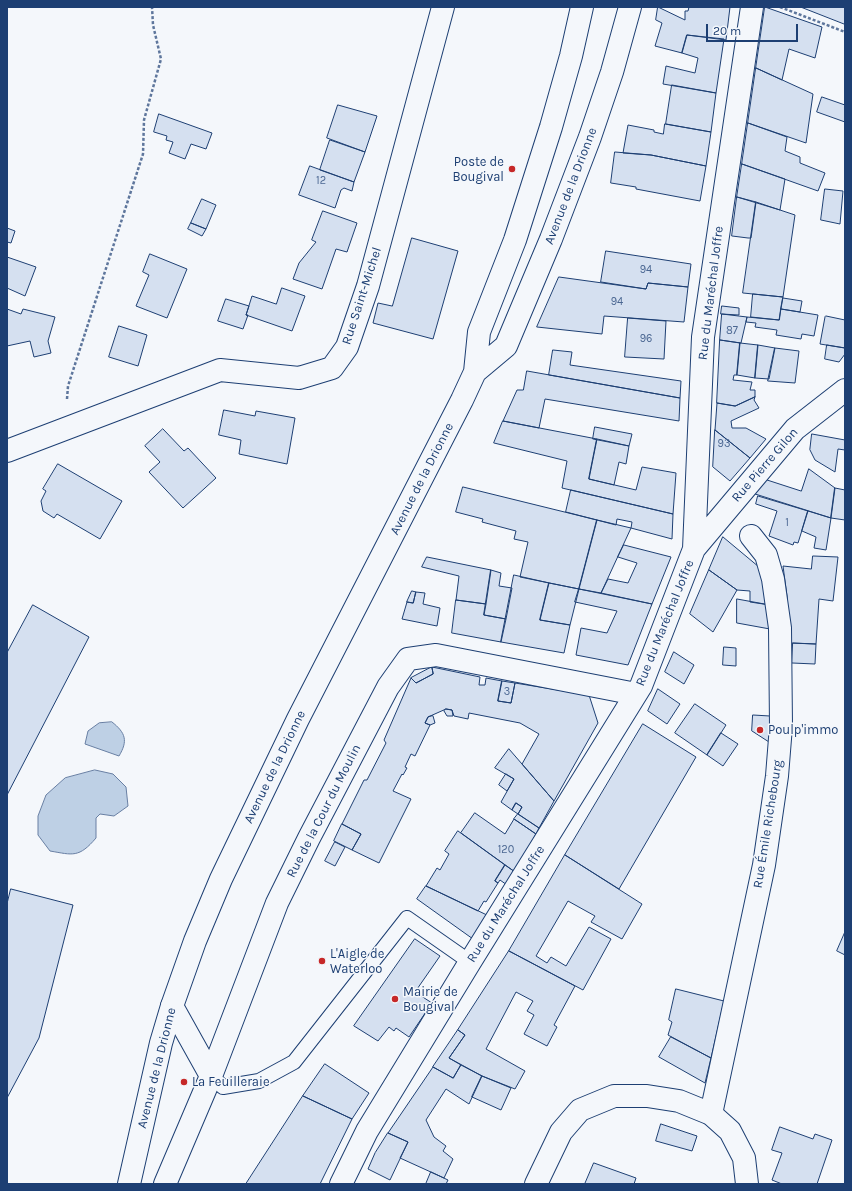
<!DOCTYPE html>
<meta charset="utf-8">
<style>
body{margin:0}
#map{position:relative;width:852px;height:1191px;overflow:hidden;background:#f4f7fb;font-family:Karla,sans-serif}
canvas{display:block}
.frame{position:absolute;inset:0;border:8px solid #1d3f73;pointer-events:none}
.scale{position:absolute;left:706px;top:24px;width:92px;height:18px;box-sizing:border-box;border:2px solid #1d3f73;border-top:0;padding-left:5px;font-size:12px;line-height:14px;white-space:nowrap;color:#1d3f73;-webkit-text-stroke:3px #f4f7fb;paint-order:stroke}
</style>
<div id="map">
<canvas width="852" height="1191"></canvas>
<div class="frame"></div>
<div class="scale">20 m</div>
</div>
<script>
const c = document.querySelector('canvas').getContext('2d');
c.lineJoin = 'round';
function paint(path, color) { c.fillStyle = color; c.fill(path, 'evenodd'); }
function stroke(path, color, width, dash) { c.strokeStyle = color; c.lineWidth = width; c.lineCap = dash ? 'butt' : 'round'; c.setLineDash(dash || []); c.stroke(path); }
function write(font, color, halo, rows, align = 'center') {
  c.font = font + ' Karla,sans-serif'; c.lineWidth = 3; c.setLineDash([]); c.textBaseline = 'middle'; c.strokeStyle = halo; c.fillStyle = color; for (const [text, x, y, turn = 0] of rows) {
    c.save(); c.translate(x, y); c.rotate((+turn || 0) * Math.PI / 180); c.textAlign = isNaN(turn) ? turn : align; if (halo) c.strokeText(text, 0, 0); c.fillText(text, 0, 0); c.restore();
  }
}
const water = new Path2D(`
 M112 722C126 733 128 741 119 756L85 744 88 731 99 723Z
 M95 770 113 774 126 787 128 806 114 816 100 814 96 818V838C79 858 73 855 50 851L38 835V816L46 795 65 778Z`);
paint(water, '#bed0e5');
stroke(water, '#687fa3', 1);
const building = new Path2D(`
 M658 7 685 20V11H688L689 7H730L726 40 687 35 682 53 655 46 662 23 656 20Z
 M765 7 822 27 815 58 789 49 782 80 756 68Z
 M801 7H845V24Z
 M687 35 724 39 716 93 663 84 666 66 695 73 698 58 682 53Z
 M756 68 813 94 806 143 748 123Z
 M672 85 716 93 711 132 666 124Z
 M822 97 845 105V122L817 112Z
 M338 105 377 116 365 152 327 138Z
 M159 114 212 133 206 149 191 144 185 159 169 153 173 142 166 140 167 136 154 132Z
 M748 123 787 137 785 151 800 157V163L825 173 818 191 742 164Z
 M665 124 711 132 706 166 651 155 623 153 628 125 654 130V132L663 134Z
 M330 140 365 152 354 182 320 170Z
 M615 152 651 155 706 166 700 201 636 189V187L611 183Z
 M742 164 785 179 780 210 737 197Z
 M310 166 354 182 352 191 344 188 341 190 335 208 299 195Z
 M825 189 843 191 840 224 821 220Z
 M737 197 756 202 751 238H748L732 236Z
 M202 199 216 205 206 229 191 223Z
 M756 202 795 215 783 297 743 293Z
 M323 211 357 223 347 252 336 249 322 289 293 279 299 263 316 242 312 240Z
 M191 223 206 229 202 236 188 229Z
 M7 228 15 231 11 243 7 242Z
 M412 238 458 251 433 339 373 323 378 303 392 306Z
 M606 251 691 264 688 287 648 283 646 289 601 282Z
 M150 254 187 269 167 318 136 306 149 275 143 272Z
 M7 257 36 267 25 296 7 288Z
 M559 277 646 289 648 283 688 287 684 322 604 316 602 334 537 327Z
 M282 288 305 296 292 331 246 315 252 296 276 304Z
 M753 294 783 297 779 320 751 317Z
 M783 298 802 301 800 312 781 309Z
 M226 299 249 306 246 315H248L243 329 218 321Z
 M722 306 739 308V315L721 314Z
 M7 309 21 314 23 309 55 317 48 341 51 353 34 357 30 341 7 346Z
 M781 309 818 315 814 336 802 334 801 339 776 335 777 330 755 327 756 323 746 322 747 317 779 320Z
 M722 314 747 317 741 343 720 340Z
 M826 316 845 320V348L820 344 825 317Z
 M628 318 666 321 664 359 625 357Z
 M119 326 147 335 138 366 109 357Z
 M720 340 740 343 737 375H734L733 380 752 382 750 390H755V397L735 406 717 403Z
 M740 343 758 345 755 378 737 375Z
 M758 345 775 348 769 379 755 378Z
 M827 345 845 348V354L839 362 825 359Z
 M775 348 799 351 795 383 768 381Z
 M553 350 572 352 570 365 681 381 680 398 549 375Z
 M527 371 680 398 679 421 545 399 539 428 503 421 517 390H523Z
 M755 397 754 400 759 408 731 421 732 428H746L766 439 750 458 715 430 717 403 735 406Z
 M224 410 255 416 256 411 295 418 287 464 239 454 241 440 219 435Z
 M503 421 597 439 589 479 636 490 642 467 676 473 673 514 562 488 567 461 494 443Z
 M595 427 632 434 629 446 593 439Z
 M163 429 184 451 188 448 216 478 183 508 149 472 160 462 145 446Z
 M715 430 750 458 730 481 713 467Z
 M812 434 845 440V450L838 449 835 472 815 460 810 450Z
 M597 439 629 446 626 464 619 462 614 485 589 479Z
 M58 464 122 501 100 539 57 514 54 518 43 511 41 501 46 491 43 489Z
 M809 469 835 488 831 518 752 493 764 479 801 491Z
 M463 487 597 520 579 589 520 577 528 542 514 539 516 531 482 522 483 519 456 512Z
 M835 488 845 490V520L831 518Z
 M571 490 673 514 672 539 631 528 632 522 617 519 616 525 566 512Z
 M758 496 808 511 798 543 794 542 793 545 769 536 777 511 756 504Z
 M808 511 831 518 826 550 814 548 816 537 802 531Z
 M597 520 631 528 601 593 579 589Z
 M723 537 759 567 770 605 750 602V591L737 590 709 570Z
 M624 545 671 557 652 604 601 593 608 579 628 583 637 563 618 557Z
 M813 556 838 557 833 601 819 599 816 644 789 643 787 596 783 566 811 569Z
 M427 557 491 570 486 604 456 600 459 576 422 567Z
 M491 570 501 573 499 586 512 588 506 619 484 615Z
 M709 570 737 590 713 632 690 614Z
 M514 575 549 583 540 620 570 625 564 653 501 642Z
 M549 583 579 589 570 625 540 620Z
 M579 589 652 604 628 665 576 655 581 628 607 633 617 611 575 602Z
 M412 591 416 592 413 603 407 602Z
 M416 592 425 593 423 604 440 608 437 626 402 619 407 602 413 603Z
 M737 599 770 605V629L737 623Z
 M456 600 486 604 484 615 506 619 501 642 452 633Z
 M33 605 89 637 7 795V653Z
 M793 643 816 644 815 664 792 663Z
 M724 647 736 648V666L723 665Z
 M674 652 694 665 684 684 665 672Z
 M432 667 480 677 479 685H485L486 678 502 681 498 701 511 703 515 683 589 695 598 723 554 801 522 764 539 734 520 723 469 713 468 719 454 716 452 710 446 709 428 717 425 723 430 725 415 756 411 754 405 767 407 768 403 775 402 774 393 791 411 799 379 863 352 850 361 834 342 824 364 780H367L386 743 384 740 411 678 416 683 433 674Z
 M432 667 433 674 416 683 411 678Z
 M502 681 515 683 511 703 498 701Z
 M658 689 680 704 667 724 648 711Z
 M695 704 726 725 707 755 675 733Z
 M446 709 452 710 453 716H447L444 711Z
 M753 715 770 716 769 742 752 731Z
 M433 716 435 723 430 725 425 723 428 717Z
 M643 724 696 757 619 889 565 855Z
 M721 733 738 744 723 766 707 755Z
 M509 749 554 801 539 828 518 814 522 807 516 803 512 810 501 802 514 779 495 768Z
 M506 774 514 779 507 791 499 785Z
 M516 803 522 807 518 814 512 810Z
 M475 813 505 834 514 819 536 834 515 872 461 833Z
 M518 814 539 828 536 834 514 819Z
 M342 824 361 834 352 850 334 841Z
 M458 831 505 865 495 881 498 883 486 902 484 901 478 911 426 886 437 868 440 870 449 854 445 851Z
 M335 842 345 847 335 866 325 861Z
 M565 855 642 904 622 939 591 922 595 916 568 901 536 956 547 963 551 957 566 966 589 927 611 939 583 990 509 951Z
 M505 865 515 872 507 885 500 880 498 883 495 881Z
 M426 886 489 916 473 939 417 899Z
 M11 889 73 905 39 1038 7 1098V904Z
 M845 932V955L837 951Z
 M415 939 440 956 415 992 432 1003 409 1037 396 1028 394 1031 389 1027 378 1041 354 1026Z
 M509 951 575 986 554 1025 557 1027 547 1046 524 1034 534 1015 527 1011 533 1001 516 992 486 1049 525 1071 515 1089 482 1076 449 1058 465 1035 458 1030Z
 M676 989 724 1001 711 1058 668 1035 672 1022 669 1020Z
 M458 1030 465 1035 449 1058 461 1065 453 1078 433 1067Z
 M671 1037 711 1058 705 1083 659 1057Z
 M325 1064 369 1093 352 1119 303 1096Z
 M461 1065 482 1076 469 1104 446 1089 426 1120 434 1137 446 1146 443 1151 453 1159 444 1178 400 1158 408 1142 388 1133 433 1067 453 1078Z
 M482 1076 511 1088 501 1110 472 1097Z
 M303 1096 352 1119 320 1184H246Z
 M661 1124 697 1136 692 1151 656 1141Z
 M780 1127 813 1139 815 1134 832 1140 817 1184H782L772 1180 782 1153 772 1150Z
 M388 1133 408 1142 390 1180 368 1169 375 1153Z
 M594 1163 636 1178 634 1184H585Z
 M431 1172 448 1180 446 1184H426Z`);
paint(building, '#d5e0f0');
stroke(building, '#1d3f73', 1);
const lane = new Path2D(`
 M211 1076 223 1087 259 1081 294 1062 407 918 470 962`);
const street = new Path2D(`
 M7 451 220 370 299 378 332 368 347 347 368 286 443 7
 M694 549 795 429 845 390
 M172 1006 211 1076
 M711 1114 764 865 777 776 781 726 780 628 773 579 766 555 751 536
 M165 1184 211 1076 277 903 309 838 388 687 408 659 436 655 636 694
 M341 1184 367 1131 470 962 641 686 694 549 703 337 752 7`);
const secondary = new Path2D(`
 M475 372 506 346 551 239 590 137 612 72 630 7
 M129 1184 161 1043 172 1006 195 941 221 879 298 719 462 400 475 372 479 332 515 240 551 127 571 56 582 7
 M536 1184 561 1132 580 1110 614 1096H647L679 1101 711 1114 730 1131 744 1158 747 1184`);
stroke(lane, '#1d3f73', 16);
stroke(street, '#1d3f73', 24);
stroke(secondary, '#1d3f73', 24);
stroke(new Path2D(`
 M780 7 845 32
 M67 399 68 386 143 154 144 120 161 59 153 25 152 7`), '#5e769c', 2.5, [3, 2]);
stroke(lane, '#f4f7fb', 14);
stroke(street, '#f4f7fb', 22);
stroke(secondary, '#f4f7fb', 22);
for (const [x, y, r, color] of [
 [512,169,4,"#c62828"],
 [760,730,4,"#c62828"],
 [322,961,4,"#c62828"],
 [395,999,4,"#c62828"],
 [184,1082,4,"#c62828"]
]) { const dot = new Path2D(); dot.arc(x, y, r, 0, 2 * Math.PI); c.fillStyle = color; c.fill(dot); stroke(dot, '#f4f7fb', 1.5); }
write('11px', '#4b6792', null, [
 ["12",321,181],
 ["94",646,270],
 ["94",617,302],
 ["87",732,331],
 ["96",646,339],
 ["93",724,444],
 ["1",787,523],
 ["3",507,692],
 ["120",506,850]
]);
write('13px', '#1d3f73', '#f4f7fb', [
 ["Poste de",504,162,"right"],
 ["Bougival",504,177,"right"],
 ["Poulp'immo",768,730],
 ["L'Aigle de",330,954],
 ["Waterloo",330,969],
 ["Mairie de",403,992],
 ["Bougival",403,1007],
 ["La Feuilleraie",192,1082]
], 'left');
write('13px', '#1d3f73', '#f4f7fb', [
 ["Avenue de la Drionne",571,186,-69],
 ["Rue du Maréchal Joffre",711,293,-83],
 ["Rue Saint-Michel",362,296,-72],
 ["Rue Pierre Gilon",765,465,-49],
 ["Avenue de la Drionne",422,479,-63],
 ["Rue du Maréchal Joffre",665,623,-68],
 ["Avenue de la Drionne",275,767,-64],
 ["Rue de la Cour du Moulin",324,811,-63],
 ["Rue Émile Richebourg",768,824,-81],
 ["Rue du Maréchal Joffre",506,904,-58],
 ["Avenue de la Drionne",157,1068,-76]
]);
</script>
